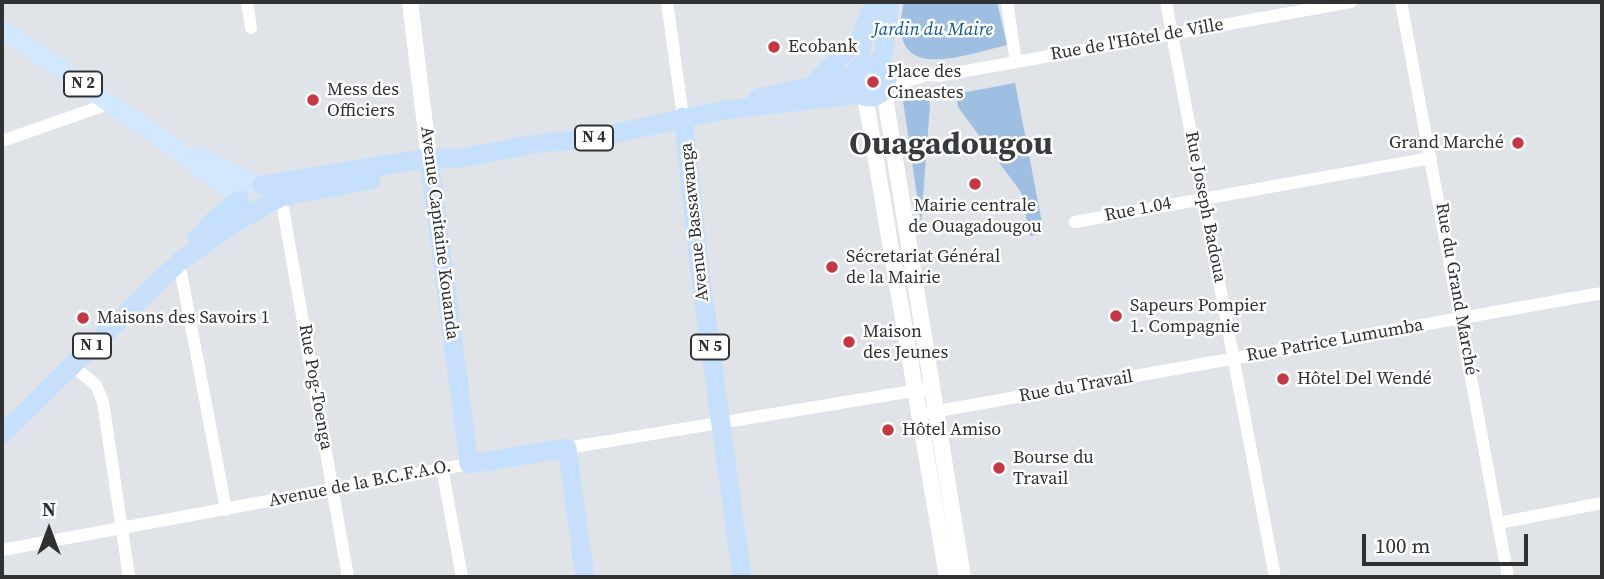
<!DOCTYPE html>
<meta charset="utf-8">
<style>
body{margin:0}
#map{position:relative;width:1604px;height:579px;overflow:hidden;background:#e0e3e7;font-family:"Source Serif 4",serif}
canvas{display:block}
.frame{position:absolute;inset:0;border:4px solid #2f3132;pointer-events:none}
.north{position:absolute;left:14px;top:495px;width:70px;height:70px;-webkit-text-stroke:5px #fff;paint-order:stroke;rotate:0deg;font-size:19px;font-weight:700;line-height:28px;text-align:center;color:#2f3132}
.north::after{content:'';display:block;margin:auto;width:24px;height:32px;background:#2f3132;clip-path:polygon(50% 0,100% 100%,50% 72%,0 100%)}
.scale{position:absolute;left:1362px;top:534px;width:166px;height:32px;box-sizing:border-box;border:4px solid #2f3132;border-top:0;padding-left:9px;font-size:21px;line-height:24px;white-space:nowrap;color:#2f3132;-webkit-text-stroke:5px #fff;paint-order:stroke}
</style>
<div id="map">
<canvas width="1604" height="579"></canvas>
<div class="frame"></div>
<div class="north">N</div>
<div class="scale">100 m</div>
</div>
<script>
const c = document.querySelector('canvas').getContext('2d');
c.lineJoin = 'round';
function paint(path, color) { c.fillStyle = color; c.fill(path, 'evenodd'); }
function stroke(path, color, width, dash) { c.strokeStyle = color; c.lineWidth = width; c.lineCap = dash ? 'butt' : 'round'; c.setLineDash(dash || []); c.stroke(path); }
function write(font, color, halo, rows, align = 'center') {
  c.font = font + ' "Source Serif 4",serif'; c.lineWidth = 5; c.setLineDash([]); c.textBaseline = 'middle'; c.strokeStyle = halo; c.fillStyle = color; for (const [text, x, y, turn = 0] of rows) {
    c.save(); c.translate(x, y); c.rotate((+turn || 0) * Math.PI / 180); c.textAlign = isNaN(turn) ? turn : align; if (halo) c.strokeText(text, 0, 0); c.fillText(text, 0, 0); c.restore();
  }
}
paint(new Path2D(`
 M904 2H997L1007 45C957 57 885 85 904 2Z
 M1015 83 1044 233 1030 236 1021 192 958 107 956 94Z
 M928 96 930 105 921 223 903 101Z`), '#9ebfe2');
stroke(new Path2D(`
 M247 2 251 28
 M667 2 683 117
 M1007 2 1016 62
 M1166 2 1275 577
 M1401 2 1508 577
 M884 71 938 76 1351 2
 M886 86 922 77
 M2 141 111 103
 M281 197 348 577
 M1075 222 1431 158
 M179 262 226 510
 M73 366 96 385 103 402 129 577
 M927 413 1602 293
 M567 448 931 388
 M442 468 462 577
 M1499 523 1602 503
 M2 550 469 464`), '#fff', 12);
stroke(new Path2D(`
 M410 2 429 158
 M884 91 963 577
 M865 96 947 577`), '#fff', 16);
stroke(new Path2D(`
 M2 29 164 140 240 198
 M200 156 253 183`), '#d4e8fd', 19);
stroke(new Path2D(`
 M862 46 864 29 875 2
 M853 80a17 17 0 1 1 34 0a17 17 0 1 1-34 0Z
 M882 68 890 2
 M814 83 863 35
 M758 98 854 76
 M683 117 700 273 742 577
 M429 158 469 464 567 448 585 577
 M262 185 429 158H462L541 143 588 139 724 110 861 94
 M197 239 217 217 240 200
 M2 434 179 262 238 221 281 197 371 180`), '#c6e0fc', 19);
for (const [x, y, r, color] of [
 [774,47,7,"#c73743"],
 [873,82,7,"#c73743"],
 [313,100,7,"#c73743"],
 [1518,143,7,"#c73743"],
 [975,184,7,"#c73743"],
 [832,267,7,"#c73743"],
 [1116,316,7,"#c73743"],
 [83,318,7,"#c73743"],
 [849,342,7,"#c73743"],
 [1283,379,7,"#c73743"],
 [888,430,7,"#c73743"],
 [999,468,7,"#c73743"]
]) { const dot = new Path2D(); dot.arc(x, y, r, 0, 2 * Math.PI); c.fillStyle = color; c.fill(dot); stroke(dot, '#fff', 2.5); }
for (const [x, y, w] of [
 [83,84,38],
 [594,138,38],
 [92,346,38],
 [710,347,38]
]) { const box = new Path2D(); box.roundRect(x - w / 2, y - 12.5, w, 25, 5); c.fillStyle = '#fff'; c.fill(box); stroke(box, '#2f3132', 2); }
write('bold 16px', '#2f3132', null, [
 ["N 2",83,84],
 ["N 4",594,138],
 ["N 1",92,346],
 ["N 5",710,347]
]);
write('italic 18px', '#0f5794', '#fff', [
 ["Jardin du Maire",933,30]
]);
write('18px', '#2f3132', '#fff', [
 ["Rue de l'Hôtel de Ville",1137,40,-10],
 ["Rue Joseph Badoua",1205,207,79],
 ["Rue 1.04",1138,210,-11],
 ["Avenue Bassawanga",695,222,-96],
 ["Avenue Capitaine Kouanda",439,233,83],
 ["Rue du Grand Marché",1456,289,80],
 ["Rue Patrice Lumumba",1335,341,-10],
 ["Rue Pog-Toenga",315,387,80],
 ["Rue du Travail",1076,387,-10],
 ["Avenue de la B.C.F.A.O.",360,484,-11]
]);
write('18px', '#2f3132', '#fff', [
 ["Ecobank",788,47],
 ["Place des",887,72],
 ["Cineastes",887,93],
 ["Mess des",327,90],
 ["Officiers",327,111],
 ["Grand Marché",1504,143,"right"],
 ["Mairie centrale",975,206,"center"],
 ["de Ouagadougou",975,227,"center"],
 ["Sécretariat Général",846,257],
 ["de la Mairie",846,278],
 ["Sapeurs Pompier",1130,306],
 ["1. Compagnie",1130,327],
 ["Maisons des Savoirs 1",97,318],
 ["Maison",863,332],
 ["des Jeunes",863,353],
 ["Hôtel Del Wendé",1297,379],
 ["Hôtel Amiso",902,430],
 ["Bourse du",1013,458],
 ["Travail",1013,479]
], 'left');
write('bold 32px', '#383b3e', '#fff', [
 ["Ouagadougou",951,146]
]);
</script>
